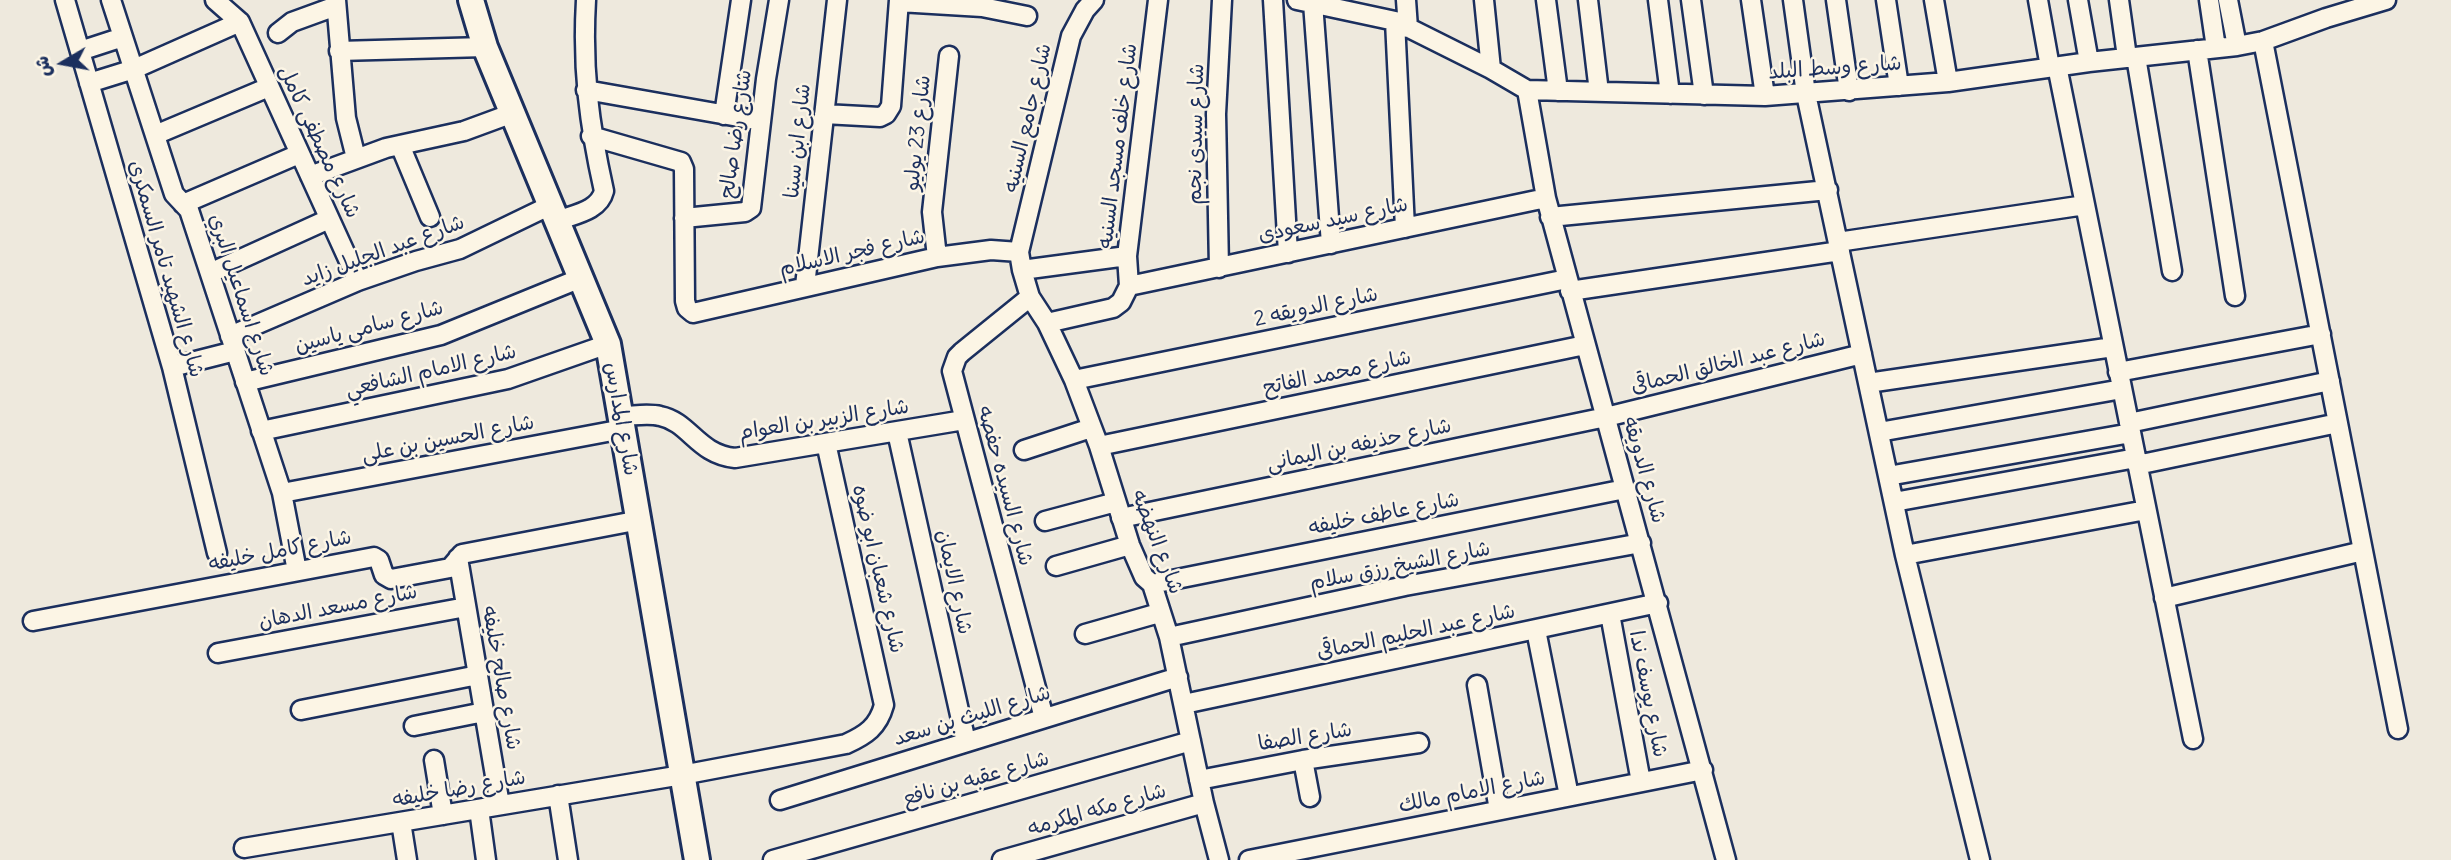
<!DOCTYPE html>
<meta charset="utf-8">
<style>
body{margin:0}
#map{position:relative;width:2451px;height:860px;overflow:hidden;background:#eee9dd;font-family:Delius,"Playpen Sans Arabic",sans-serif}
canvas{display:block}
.north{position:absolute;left:28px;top:28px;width:70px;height:70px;-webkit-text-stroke:5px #fcf5e5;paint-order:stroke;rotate:260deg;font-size:19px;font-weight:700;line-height:28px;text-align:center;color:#1b2f5e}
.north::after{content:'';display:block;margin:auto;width:24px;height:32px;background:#1b2f5e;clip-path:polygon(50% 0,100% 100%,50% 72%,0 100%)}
</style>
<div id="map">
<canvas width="2451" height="860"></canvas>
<div class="north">ش</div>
</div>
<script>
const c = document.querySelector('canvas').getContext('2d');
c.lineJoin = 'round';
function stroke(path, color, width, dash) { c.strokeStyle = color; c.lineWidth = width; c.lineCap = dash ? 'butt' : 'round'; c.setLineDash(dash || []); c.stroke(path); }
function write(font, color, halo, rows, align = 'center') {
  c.font = font + ' Delius,"Playpen Sans Arabic",sans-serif'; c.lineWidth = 5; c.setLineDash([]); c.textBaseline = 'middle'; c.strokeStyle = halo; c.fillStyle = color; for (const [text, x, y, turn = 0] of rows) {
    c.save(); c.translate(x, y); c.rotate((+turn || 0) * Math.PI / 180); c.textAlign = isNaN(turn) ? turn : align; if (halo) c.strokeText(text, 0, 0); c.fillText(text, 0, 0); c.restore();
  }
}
const street = new Path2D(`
 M65 0 172 367 217 553
 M111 0 174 194 189 210 282 493 297 571
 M215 0 240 22 358 281
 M336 0 346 118 356 158
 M1094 0 1085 10 1071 36 1019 252 1022 270 1030 297 1047 323 1074 380 1099 446 1130 545 1144 577 1152 584 1169 637 1204 803 1219 860
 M1273 0 1288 253
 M1297 0 1395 21 1491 69 1527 90 1765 96 1948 82 2089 62 2237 46 2263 41 2326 18 2386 0
 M1406 0 1408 28
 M1484 0 1491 69
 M1546 0 1558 91
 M1588 0 1599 92
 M1658 0 1670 94
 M1691 0 1704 95
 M1751 0 1765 96
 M1793 0 1806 94 1905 555 1980 860
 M1836 0 1849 91
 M1886 0 1899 86
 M1934 0 1948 82
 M2038 0 2050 67
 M2078 0 2089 62
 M2119 0 2127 57
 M2209 0 2216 48
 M2228 0 2237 46
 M899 2 982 7 1027 16
 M1313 3 1331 244
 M1395 21 1405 228
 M278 33 292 22 336 6
 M2263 41 2398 729
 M2197 50 2235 296
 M80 51 123 37
 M339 51 485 47
 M2136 57 2172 271
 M2057 66 2193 739
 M89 83 134 69 240 22
 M586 90 761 121
 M1527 90 1546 198 1726 860
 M824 114 880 117 886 114 891 106 899 0
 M724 115 741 0
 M155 135 269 87
 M591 136 681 162 684 169 685 301 687 308 693 313 937 257 991 250 1019 252
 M400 145 430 217
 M310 176 386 148 464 131 513 113
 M183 204 299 154
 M1550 217 1828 190
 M684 218 745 212 751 208 766 79 779 0
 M557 221C575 214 599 211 604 191 589 124 582 69 586 0
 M1838 242 2085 205
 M937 257 932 212 949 56
 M1219 268 1216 114 1222 0
 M1022 270 1127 256
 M210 273 329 219
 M805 286 837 0
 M1129 286 1546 198
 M1570 291 1840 251
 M1030 297 962 352 957 357 952 371 1044 718
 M1047 323 1113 308 1121 302 1129 286 1127 256 1158 0
 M230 336 358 281 416 261 460 249 551 205
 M172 367 235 351
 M2118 372 2321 334
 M1074 380 1567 279
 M245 382 441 335 581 278
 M1868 383 2113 347
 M621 416C633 416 648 413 660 416 690 422 697 454 735 458L964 420
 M2129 423 2330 381
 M261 431 508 379 608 344
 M897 432 966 742
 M1879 432 2122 389
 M1099 446 1585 345
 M1024 450 1091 428
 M2137 465 2338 423
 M1888 476 2131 433
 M282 493 623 429
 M1894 502 2136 458
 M1121 518 1606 417 1862 354
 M1045 521 1116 502
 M1905 555 2146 510
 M458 558 500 805
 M1056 566 1130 545
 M1152 584 1625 489
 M2164 598 2363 551
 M1610 614 1641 782
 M33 621 374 557 379 560 384 575 391 579 450 568 462 554 640 520
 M1536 630 1569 796
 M1085 634 1159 613
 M1169 637 1405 586 1641 543
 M218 653 466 607
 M1477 685 1499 810
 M1184 704 1658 603
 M301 710 478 675
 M414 726 484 712
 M434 760 443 815
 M1303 760 1310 797
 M1199 780 1303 760 1419 743
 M558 795 568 860
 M780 800 1178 677
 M479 809 486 860
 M401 822 407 860
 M244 848 682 775 846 744C866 735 878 727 884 705L826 443
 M773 860 1191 741
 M1002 860 1204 803
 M1249 860 1703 770`);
const secondary = new Path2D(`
 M471 0 485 47 608 344 697 860`);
stroke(street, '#1b2f5e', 23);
stroke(secondary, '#1b2f5e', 30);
stroke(street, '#fcf5e5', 18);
stroke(secondary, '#fcf5e5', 24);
write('21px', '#1b2f5e', '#fcf5e5', [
 ["شارع وسط البلد",1835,68,-4],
 ["شارع جامع السنيه",1028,118,-77],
 ["شارع 23 يوليو",918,133,-84],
 ["شارع رضا صالح",736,134,-82],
 ["شارع سيدى نجم",1196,134,-89],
 ["شارع ابن سينا",798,141,-84],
 ["شارع مصطفى كامل",319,142,65],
 ["شارع خلف مسجد السنيه",1118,146,-83],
 ["شارع سيد سعودى",1333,220,-12],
 ["شارع عبد الجليل زايد",383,251,-20],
 ["شارع فجر الاسلام",852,253,-13],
 ["شارع الشهيد تامر السمكرى",166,269,74],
 ["شارع اسماعيل البري",241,295,72],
 ["شارع الدويقه 2",1316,307,-12],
 ["شارع سامى ياسين",369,327,-15],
 ["شارع عبد الخالق الحماقى",1728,363,-14],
 ["شارع الامام الشافعي",431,371,-13],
 ["شارع محمد الفاتح",1337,373,-12],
 ["شارع المدارس",621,419,80],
 ["شارع الزبير بن العوام",824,420,-9],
 ["شارع الحسين بن على",448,439,-11],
 ["شارع حذيفه بن اليمانى",1359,445,-12],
 ["شارع الدويقه",1644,470,74],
 ["شارع السيده حفصه",1005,486,75],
 ["شارع عاطف خليفه",1384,514,-11],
 ["شارع النهضه",1157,542,69],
 ["شارع كامل خليفه",280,551,-11],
 ["شارع الشيخ رزق سلام",1400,566,-11],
 ["شارع شعبان ابو ضوه",878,569,77],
 ["شارع الايمان",954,582,78],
 ["شارع مسعد الدهان",338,607,-11],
 ["شارع عبد الحليم الحماقى",1416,632,-12],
 ["شارع صالح خليفه",501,678,80],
 ["شارع يوسف ندا",1648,694,79],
 ["شارع الليث بن سعد",972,716,-17],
 ["شارع الصفا",1305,737,-9],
 ["شارع عقبه بن نافع",976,779,-16],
 ["شارع رضا خليفه",459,789,-10],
 ["شارع الامام مالك",1472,792,-11],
 ["شارع مكه المكرمه",1097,810,-16]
]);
</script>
